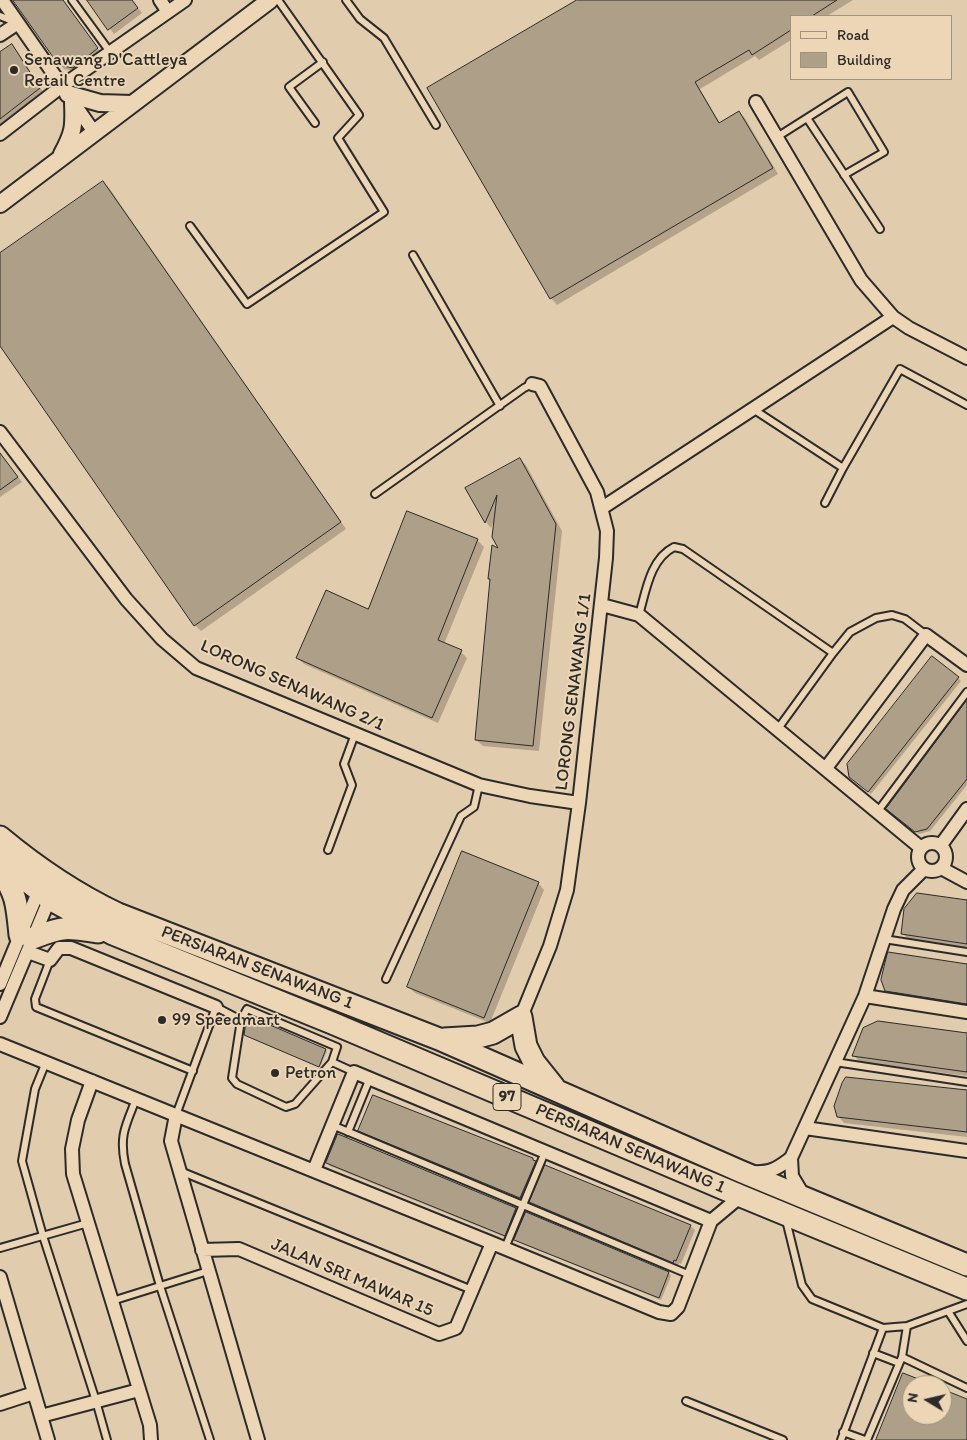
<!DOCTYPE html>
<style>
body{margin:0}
#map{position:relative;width:967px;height:1440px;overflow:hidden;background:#e1ccad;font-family:Itim,sans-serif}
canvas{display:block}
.legend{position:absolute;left:790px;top:15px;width:162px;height:65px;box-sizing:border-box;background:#edd6b5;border:1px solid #9f927e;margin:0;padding:6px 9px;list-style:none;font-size:15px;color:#2b2b2b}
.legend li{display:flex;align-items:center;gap:10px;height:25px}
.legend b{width:25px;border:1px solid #9f927e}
.north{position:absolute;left:902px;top:1375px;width:50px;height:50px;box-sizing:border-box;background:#edd6b5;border:1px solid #9f927e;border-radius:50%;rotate:279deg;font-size:14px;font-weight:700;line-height:20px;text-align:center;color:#2b2b2b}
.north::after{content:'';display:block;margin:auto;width:18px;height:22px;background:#2b2b2b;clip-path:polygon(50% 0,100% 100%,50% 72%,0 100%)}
</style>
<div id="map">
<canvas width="967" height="1440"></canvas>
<ul class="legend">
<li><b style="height:6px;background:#edd6b5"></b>Road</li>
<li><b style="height:14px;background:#ae9f88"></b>Building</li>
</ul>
<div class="north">N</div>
</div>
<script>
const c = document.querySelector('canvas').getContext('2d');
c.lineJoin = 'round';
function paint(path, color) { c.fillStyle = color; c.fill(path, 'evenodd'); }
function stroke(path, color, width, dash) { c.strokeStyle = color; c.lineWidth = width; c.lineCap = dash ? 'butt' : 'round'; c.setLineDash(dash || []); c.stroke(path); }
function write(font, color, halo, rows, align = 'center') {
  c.font = font + ' Itim,sans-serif'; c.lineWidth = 4; c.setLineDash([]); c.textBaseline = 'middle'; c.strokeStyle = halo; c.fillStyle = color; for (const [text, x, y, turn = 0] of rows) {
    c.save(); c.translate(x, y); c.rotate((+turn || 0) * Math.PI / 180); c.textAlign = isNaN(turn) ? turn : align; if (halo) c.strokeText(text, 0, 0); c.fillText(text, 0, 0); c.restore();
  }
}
paint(new Path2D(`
 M15 0H63L101 53 78 72 64 69Z
 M89 0H132L142 13 114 34Z
 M579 0H853L827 16H791V40L759 60 755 56 700 89 720 123 739 112 745 118 778 174 557 305 551 298Z
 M11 45 17 51 45 95 0 130V53Z
 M103 182 109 188 346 529 201 631 195 625 0 344V255Z
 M0 453 22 482 0 497Z
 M520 459 526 465 562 531 539 751 483 746 476 740 491 581 489 578 501 550 495 519 491 528 486 522 467 489Z
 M408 512 477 540 484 547 444 644 461 652 467 658 438 723 304 664 298 658 368 610Z
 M958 678 961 681 871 794 853 780Z
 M967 701V785L930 831 919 834 890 811Z
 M538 883 544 890 490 1023 415 993 409 987Z
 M967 902V948L908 939 902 933Z
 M967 965V1008L893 997 886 990Z
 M249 1018 326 1050 327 1051 320 1067 246 1036 245 1035Z
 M967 1035V1076L860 1062 854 1056Z
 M967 1092V1137L844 1123 838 1116Z
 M360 1130 533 1159 537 1163 525 1202 364 1135Z
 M327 1163 516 1209 518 1211 507 1238 330 1166Z
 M531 1202 690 1226 695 1230 681 1264 679 1263 678 1266 535 1206Z
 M526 1213 669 1273 671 1276 661 1300 518 1242 515 1239Z`), '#0003');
const building = new Path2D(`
 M13 0H63L98 48 73 68 59 65Z
 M87 0H132L138 8 108 30Z
 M577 0H837L812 16H791V30L752 55 749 50 695 82 719 123 739 111 773 168 550 299 427 88Z
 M12 44 40 88 0 119V52Z
 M103 181 341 522 194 626 0 346V253Z
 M0 453 18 477 0 490Z
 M520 458 556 524 533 746 475 740 490 579H488L492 545 498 548 492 537 497 495 485 523 465 488Z
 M407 511 478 539 438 640 462 650 432 718 296 658 326 590 368 609Z
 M932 656 959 677 868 792 849 777 847 764Z
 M967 700V779L927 829 915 832 886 809Z
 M462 851 539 882 484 1018 407 987Z
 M917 893 967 900V944L901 934 904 909Z
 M888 952 967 964V1004L885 991 881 980Z
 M249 1016 326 1049 319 1067 244 1035 246 1022Z
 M878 1021 967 1033V1072L852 1056 863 1028Z
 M846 1077 967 1090V1132L837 1117 834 1106 842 1083Z
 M373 1095 533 1158V1160L536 1161 520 1198 358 1131Z
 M338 1134 516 1208 505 1236 326 1163Z
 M545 1165 691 1225 676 1261 674 1260 673 1263 529 1202Z
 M526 1212 669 1272 659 1298 514 1240Z
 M903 1373 931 1384 912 1385V1415H942V1389L967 1399V1440H876Z`);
paint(building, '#ae9f88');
stroke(building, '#2b2b2b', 1);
const service = new Path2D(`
 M72 0 110 52
 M346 0 360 19 384 38 436 125
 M0 16 15 22
 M807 118 880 229
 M315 123 289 87 323 62
 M777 137 848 92 884 152 844 175
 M190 226 247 304 384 212 338 138 359 115 278 0
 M413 255 500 406
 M753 409 843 468 900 369 967 405
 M375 494 524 388 532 384
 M825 503 843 468
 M639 615C646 591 650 559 674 547L683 549 833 653
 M777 730 833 653 850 632 876 618 892 615 905 619 926 635
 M878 811 967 692
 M328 850 352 785 344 764 355 734
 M884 939 967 952
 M50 960 35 999 36 1007 193 1071
 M386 979 461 816 474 807 479 785
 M241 1020 232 1078 237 1084 286 1107 295 1104 332 1062
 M46 1062 35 1089 22 1161 43 1236 96 1401 107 1440
 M835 1062 967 1082
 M136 1099C126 1125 119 1135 125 1164L160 1286 210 1440
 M176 1115 216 1007 241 1020 247 1009 337 1047 332 1062 354 1072
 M332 1125 690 1275
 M348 1132 370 1078
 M180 1171 472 1290
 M786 1220 802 1285 812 1299 883 1328 907 1326 967 1304
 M0 1248 88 1223
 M505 1248 545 1152
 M112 1301 208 1271
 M948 1311 967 1341
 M907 1326 902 1357 967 1388
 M873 1353 899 1363
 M686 1401 783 1440
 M843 1432 865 1440
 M841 1440 883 1328
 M867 1440 902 1357`);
const minor = new Path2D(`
 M2 0 94 132
 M160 0 168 12
 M0 35 18 23
 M756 102 861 280 893 317 909 328 967 358
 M0 134 62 86 185 0
 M0 432 126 599 162 639 196 668 479 785 530 796 579 803
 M602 508 893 317
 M602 605 639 615 921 848
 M826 768 926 635 967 665
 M918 857a14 14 0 1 1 28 0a14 14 0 1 1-28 0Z
 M941 845 967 809
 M941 868 967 882
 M28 952 50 960 59 948H71L216 1007
 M0 984 41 885
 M865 996 967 1012
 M0 1017 52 893
 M521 1017 550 946 567 890 579 803 606 558 607 531 597 492 540 386 532 384
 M0 1044 492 1243 659 1312 671 1314 678 1307 711 1221 741 1196
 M92 1081 78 1120 72 1149 73 1174 150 1425 151 1440
 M176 1115 171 1141 258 1440
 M805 1128 967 1151
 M314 1170 354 1072 711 1221
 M752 1172C770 1173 777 1169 791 1158
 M804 1196 792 1176 791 1158 865 996 894 909 903 890 924 869
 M202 1250 239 1249 439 1334 456 1328 492 1243
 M0 1277 48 1440
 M0 1404 34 1393
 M41 1416 139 1390`);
const tertiary = new Path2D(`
 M68 94 100 103 132 104
 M62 154C74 132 74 126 73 102
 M0 204 270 0`);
const primary = new Path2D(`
 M0 837C36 867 76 894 118 914L439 1039 742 1172 967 1265
 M0 860 50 899 113 934 332 1023 741 1196 967 1289
 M0 869C17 895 17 905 20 935
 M33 938C63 926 67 927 98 932
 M444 1039 478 1037 493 1033 521 1017 526 1046 534 1062 554 1087`);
stroke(service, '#2b2b2b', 10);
stroke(minor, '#2b2b2b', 16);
stroke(tertiary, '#2b2b2b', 20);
stroke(primary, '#2b2b2b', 25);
stroke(service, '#edd6b5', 6);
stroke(minor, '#edd6b5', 12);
stroke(tertiary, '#edd6b5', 16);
stroke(primary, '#edd6b5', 21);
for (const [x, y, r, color] of [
 [14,70,5,"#2b2b2b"],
 [162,1020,5,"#2b2b2b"],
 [275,1073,5,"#2b2b2b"]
]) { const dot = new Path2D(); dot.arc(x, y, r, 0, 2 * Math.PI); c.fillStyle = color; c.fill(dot); stroke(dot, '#edd6b5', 2); }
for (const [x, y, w] of [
 [507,1097,28]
]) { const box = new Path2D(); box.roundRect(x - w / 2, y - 13.5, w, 27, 4); c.fillStyle = '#edd6b5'; c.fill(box); stroke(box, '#2b2b2b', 1); }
write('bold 16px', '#2b2b2b', null, [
 ["97",507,1097]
]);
write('18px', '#2b2b2b', '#edd6b5', [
 ["Senawang D'Cattleya",24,60],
 ["Retail Centre",24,81],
 ["99 Speedmart",172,1020],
 ["Petron",285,1073]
], 'left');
write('18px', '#2b2b2b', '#edd6b5', [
 ["LORONG SENAWANG 2/1",292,686,24],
 ["LORONG SENAWANG 1/1",574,692,-83],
 ["PERSIARAN SENAWANG 1",257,968,21],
 ["PERSIARAN SENAWANG 1",630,1149,23],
 ["JALAN SRI MAWAR 15",352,1278,23]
]);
</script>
